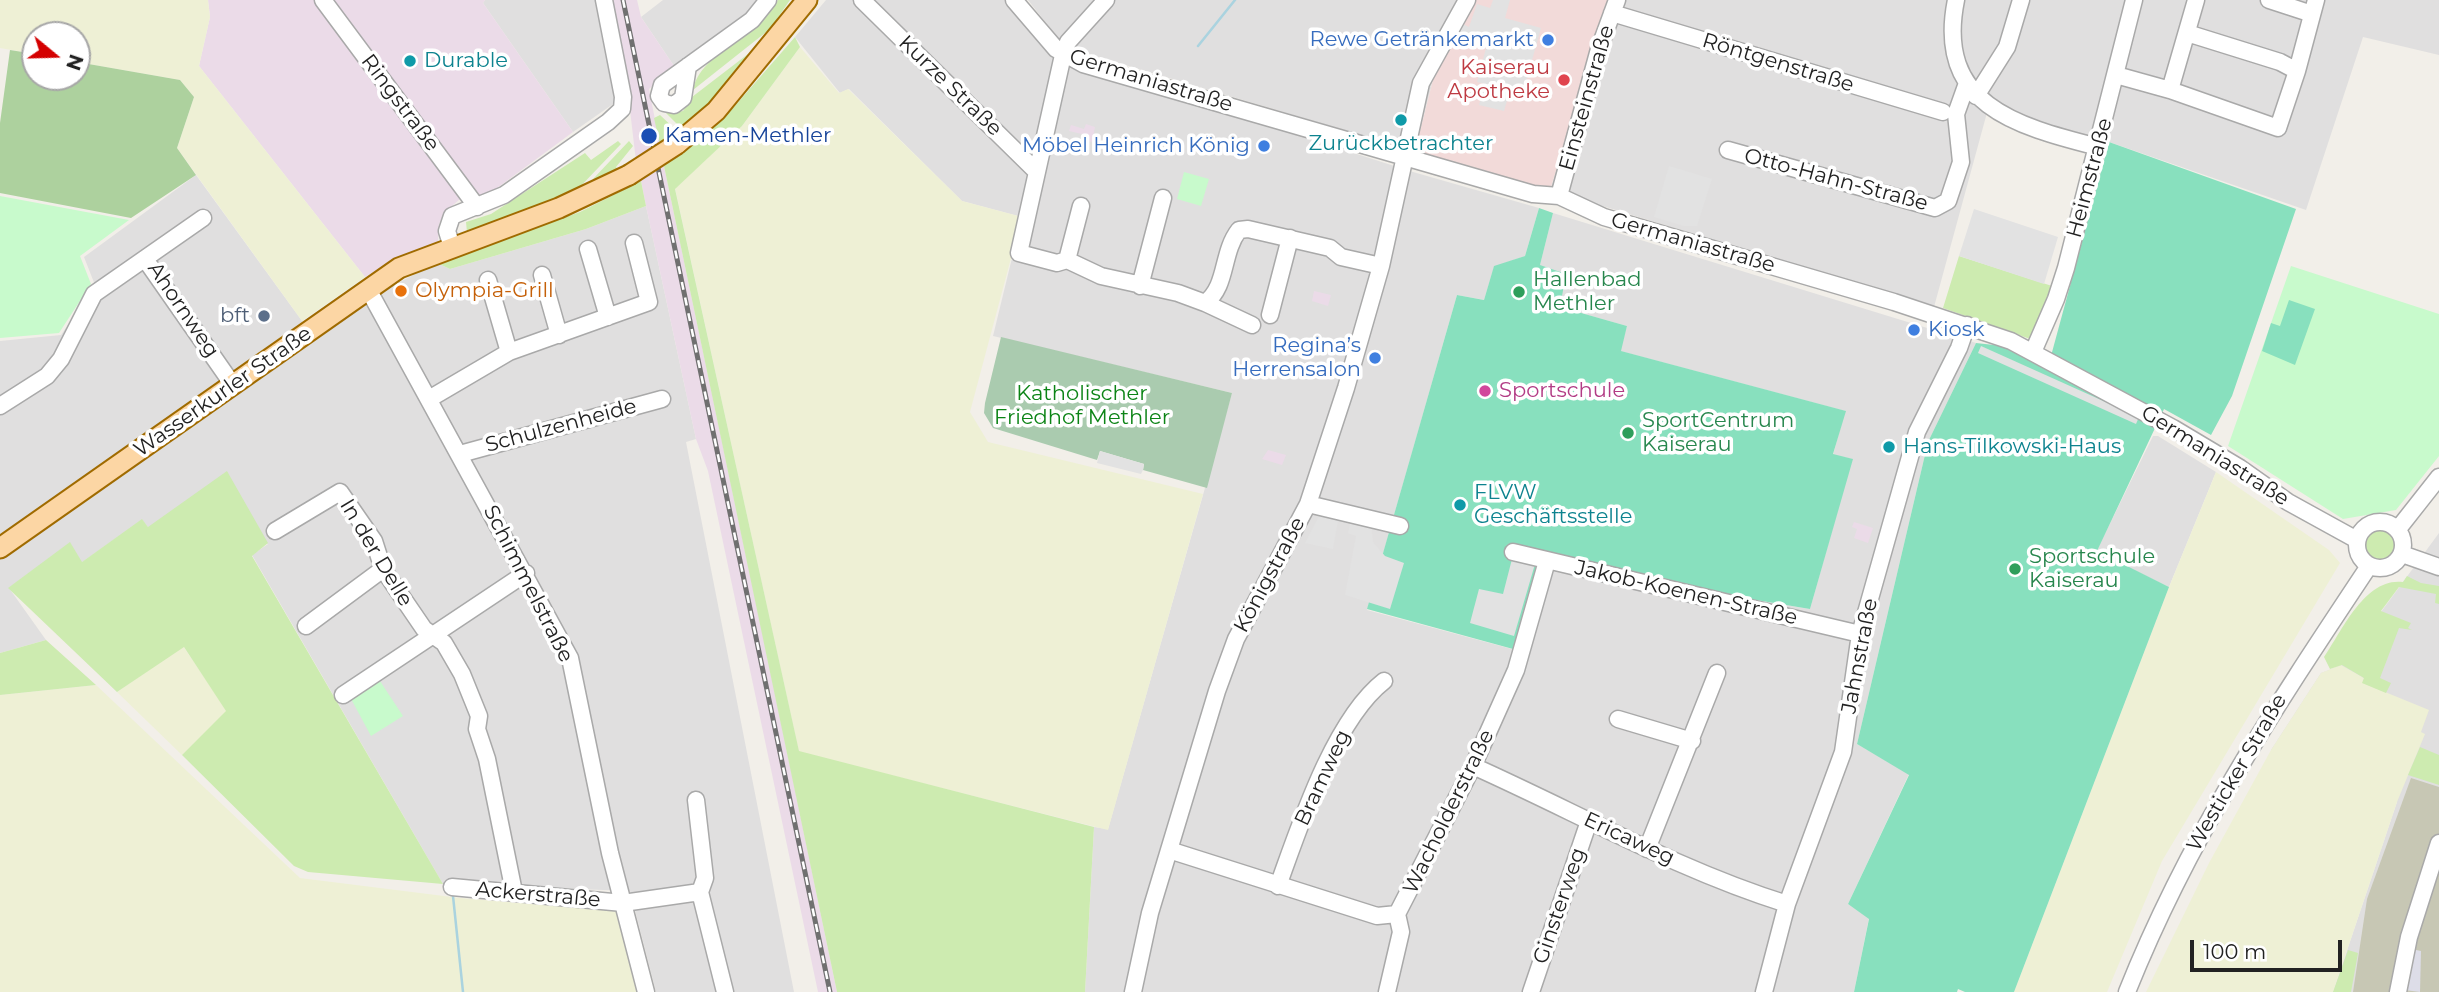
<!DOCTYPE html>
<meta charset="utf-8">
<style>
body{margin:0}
#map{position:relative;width:2439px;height:992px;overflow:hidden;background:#f2efe9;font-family:Montserrat,sans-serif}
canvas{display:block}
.north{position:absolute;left:21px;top:21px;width:70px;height:70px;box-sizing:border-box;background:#fff;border:2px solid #a7a7a7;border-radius:50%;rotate:109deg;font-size:19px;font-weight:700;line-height:28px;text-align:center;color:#222}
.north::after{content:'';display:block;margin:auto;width:24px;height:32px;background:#d40000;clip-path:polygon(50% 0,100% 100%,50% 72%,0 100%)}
.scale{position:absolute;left:2190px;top:940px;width:152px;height:32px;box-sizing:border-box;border:4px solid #222;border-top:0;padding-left:9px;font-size:21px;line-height:24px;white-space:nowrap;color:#222;-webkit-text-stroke:5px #fff;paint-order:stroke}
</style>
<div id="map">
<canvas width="2439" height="992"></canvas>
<div class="north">N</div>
<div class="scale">100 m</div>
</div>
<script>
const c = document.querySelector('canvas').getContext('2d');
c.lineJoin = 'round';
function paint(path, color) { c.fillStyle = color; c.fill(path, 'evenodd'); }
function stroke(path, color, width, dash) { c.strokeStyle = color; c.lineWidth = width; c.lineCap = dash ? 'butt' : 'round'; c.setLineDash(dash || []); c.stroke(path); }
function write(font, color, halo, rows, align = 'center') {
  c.font = font + ' Montserrat,sans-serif'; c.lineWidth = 7; c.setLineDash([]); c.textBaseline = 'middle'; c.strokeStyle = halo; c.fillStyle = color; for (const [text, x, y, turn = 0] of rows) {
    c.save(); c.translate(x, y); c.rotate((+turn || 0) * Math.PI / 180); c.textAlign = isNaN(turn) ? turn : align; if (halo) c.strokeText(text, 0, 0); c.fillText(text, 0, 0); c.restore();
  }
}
paint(new Path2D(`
 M485 0H610L620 96 613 104 573 132 483 3Z
 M663 0H759L754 8 674 66 641 17Z
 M826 0H1005L1051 56 1413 172 1539 208 1525 256 1494 267 1484 300 1457 295 1367 610 1512 649 1541 551 1714 593 1810 609 1852 459 1833 455 1845 411 1620 351 1627 326 1559 307 1540 265 1553 213 1976 343 1928 442 1857 744 1909 774 1848 904 1869 918 1854 992H1085L1094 827 1108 829 1232 393 993 336 1022 217 962 201 849 89 840 93 795 37Z
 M1028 0H1474L1435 72 1415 151 1081 52 1057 37Z
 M1614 0H2439V55L2363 37 2306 210 2109 142 2022 127 1988 109 1934 307 1550 190 1587 71Z
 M196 175 313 336 386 289 437 263 450 269 586 229 646 206 696 439 686 442 794 992H656L630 891 443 884 252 555 268 544 148 527 142 520 81 563 70 543 9 588 46 640 0 653V341L61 335 95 285 84 257Z
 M2153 436H2158L2216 472 2169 587 2096 552Z
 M2439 533V992H2333L2397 802 2271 750 2321 673 2342 665Z`), '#e0dfdf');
paint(new Path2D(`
 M1474 0H1614L1587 71 1550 190 1415 151 1435 72Z`), '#f2dad9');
paint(new Path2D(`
 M208 0H485L483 3 573 132 489 194 460 199 445 212 439 224 438 242 403 255 365 277 199 66 210 17Z
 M610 0H637L641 17 674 66 649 89 660 145 636 161 626 76Z
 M1086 124 1095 127 1092 142 1081 139 1082 134 1069 131 1071 125 1084 129Z
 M664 166 777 703 837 992H818L708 471 696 439 646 206 641 181Z
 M1314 291 1331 295 1328 306 1312 301Z
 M1268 450 1286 455 1282 465 1262 459Z
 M1854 522 1873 528 1868 543 1854 538 1857 529 1852 527Z`), '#ebdbe8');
paint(new Path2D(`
 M2411 778 2439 787V992H2353L2367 899Z`), '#c7c7b4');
paint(new Path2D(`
 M0 0H208L210 17 199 66 365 277 302 321 177 148 194 97 180 80 77 62V35H35V54L0 48Z
 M800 47 839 93 848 89 962 201 1022 217 970 412 988 442 1203 494 1108 830 799 752 675 188 742 126Z
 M2216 472 2329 550 2340 563 2162 861 2107 992H2014L2169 587Z
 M183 646 227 711 182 755 117 692Z
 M2341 665 2364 678 2363 683 2429 710 2421 732 2425 734 2397 802 2333 992H2146L2209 863 2271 750 2321 673Z
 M96 685 300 878 460 898 616 911 637 992H0V695Z`), '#eef0d5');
paint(new Path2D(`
 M778 0H790L770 29 693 90C701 51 758 39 778 0Z
 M795 37 800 47 742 126 675 189 799 751 1094 827 1085 992H837L664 166 734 107Z
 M748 54 750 56 719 94 681 128 666 113 683 111 692 97Z
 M660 115 677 131 660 145 654 118Z
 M618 141 621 144 577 190 467 232 466 222 491 214 585 153 591 160Z
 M629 141 633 146 616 167 618 170 595 181 593 179Z
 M641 181 646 206 586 229 450 269 437 263 580 212Z
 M1959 256 2052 286 2038 334 2033 340 1943 308Z
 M227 471 268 543 252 556 443 884 308 872 294 866 182 755 226 711 184 647 117 692 8 588 70 542 82 562 142 519 148 527Z
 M2361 545a19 19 0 1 1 38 0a19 19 0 1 1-38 0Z
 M2407 576 2421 583 2439 586V604L2435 603 2436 594 2399 587 2381 611 2411 623 2408 628 2412 630 2399 628 2380 678 2391 683 2386 693 2362 683 2364 678 2342 665 2330 669 2324 657C2342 631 2365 577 2403 582Z
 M46 640 96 685 0 695V653Z
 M2420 747 2439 755V785L2408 775Z
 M2348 950 2358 953 2351 992H2333Z`), '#cdebb0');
paint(new Path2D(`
 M10 50 35 54V77H77V62L180 80 194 97 177 148 196 175 131 218 0 193V123Z`), '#add19e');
paint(new Path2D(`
 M1001 337 1232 393 1207 488 1143 470 1144 464 1100 451 1097 460 993 428 984 413 985 403Z`), '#aacbaf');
paint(new Path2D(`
 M1184 172 1209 179 1201 206 1177 199Z
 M0 196 129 220 80 256 91 284 59 333 0 338Z
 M2291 266 2439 314V456L2396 510 2343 519 2228 446Z
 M378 678 403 716 371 736 350 697Z`), '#c8facc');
paint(new Path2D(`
 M2109 142 2296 209 2232 396 2211 435 2164 409 2097 551 2169 587 2014 992H1965L1958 989 1957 992H1854L1869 919 1848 904 1909 775 1857 744 1928 442 1976 343 2003 346 2048 367Z
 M1539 208 1553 213 1540 265 1566 274 1560 307 1627 326 1621 351 1846 411 1833 454 1853 459 1810 609 1714 593 1541 552 1513 649 1367 609 1457 295 1484 300 1494 266 1525 256Z
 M2289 300 2315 309 2295 365 2262 351 2271 323 2280 326Z`), '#88e0be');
paint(new Path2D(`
 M1493 0H1510L1505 18 1541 28 1524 89 1511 87 1504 111 1479 105 1485 84 1477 82 1486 48 1463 41 1464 35 1460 40 1454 36 1461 23 1469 27 1477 4 1490 8Z
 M1669 166 1712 179 1697 226H1684L1654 217Z
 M1974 209 2058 237 2044 284 1959 256Z
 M1981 346 2139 417 2136 424 1978 353Z
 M1100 451 1144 464 1143 470 1141 474 1097 463Z
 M1319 516 1338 520 1333 549 1305 543Z
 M1350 522 1371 526 1373 542 1385 556 1404 563 1390 609 1345 595 1356 536 1348 533Z
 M1512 559 1535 564 1514 636 1470 623 1479 589 1503 594Z`), '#e2e2e2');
paint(new Path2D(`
 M2411 949 2421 951 2420 992 2405 990Z`), '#dddde8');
stroke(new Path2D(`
 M1198 46 1235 0
 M453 896 463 992`), '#aad3df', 2.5);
const minor = new Path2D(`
 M323 0 477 207
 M862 0 1037 172
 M1014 0 1056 49 1083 64 1533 194 1559 196 1604 217 1894 302 2011 341 2173 428 2240 468 2288 502 2357 540
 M1106 0 1068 42 1063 55 1019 253 1057 263 1067 260 1101 276 1178 293 1205 303C1228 286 1221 253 1239 230L1248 229 1330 248 1341 257 1381 266
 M1956 0C1935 104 2015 126 2098 147
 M2269 0 2312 14
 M1612 13 1943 112
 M2187 33 2280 62 2297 71
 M688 66 683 98 674 105 664 103 659 96 662 85 752 20 768 0
 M2116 75 2170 90 2278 128 2297 71 2316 0
 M2170 90 2196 0
 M1976 96 2007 47 2021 0
 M1728 150 1935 208 1948 201 1961 162 1956 114 1966 86
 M1559 196 1599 49 1617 0
 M452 247 447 231 452 216 504 195 608 122 622 109 623 97 604 0
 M588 249 608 317
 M145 259 233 385
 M1067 260 1081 206
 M542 275 559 335
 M488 280 509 352
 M1140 286 1163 198
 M368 289 570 658 610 853 646 992
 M1205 303 1252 325
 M1270 315 1290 238
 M2033 352 2056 299 2066 268 2134 0
 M429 399 509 352 649 302 634 243
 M0 406 47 376 61 359 94 294 203 218
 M460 454 662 399
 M1308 504 1400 526
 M2357 545a23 23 0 1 1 46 0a23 23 0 1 1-46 0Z
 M2398 529 2439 477
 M275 531 340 492 374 541 383 569 424 629 444 643 462 674 479 716 477 729 487 759 514 892
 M1513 552 1860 634
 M2402 554 2439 567
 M306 626 383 569
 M343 695 526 573
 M1618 719 1692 741
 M1473 766C1578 813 1678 870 1787 904
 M696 800 705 878 700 892
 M1647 849 1717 673
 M1169 850 1377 916 1397 914 1473 766 1516 670 1547 561
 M1278 886C1300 825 1334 720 1384 681
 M452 887 623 903 700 892 725 992
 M1133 992 1150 913 1217 691 1236 639 1308 504 1346 388 1381 266 1421 83 1467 0
 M1387 992 1401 932 1397 914
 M1531 992 1589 821
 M1764 992 1787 904 1843 752 1860 634 1917 432 1959 348 1967 325
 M2127 992C2190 834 2276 706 2369 566
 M2398 992 2409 937 2439 843`);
const major = new Path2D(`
 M677 144 716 111 807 0
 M0 548 399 268 559 208 629 175`);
stroke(minor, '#a9a9a9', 19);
stroke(major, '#a06b00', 23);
stroke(minor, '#fff', 16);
stroke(major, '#fcd6a4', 19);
const rail = new Path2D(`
 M623 0 830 992`);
stroke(rail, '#707070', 5);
stroke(rail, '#fff', 2.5, [8]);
const majorBridge = new Path2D(`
 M629 175 677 144`);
stroke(majorBridge, '#a06b00', 23, []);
stroke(majorBridge, '#fcd6a4', 19);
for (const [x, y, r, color] of [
 [1548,40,7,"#3f7fe0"],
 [410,61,7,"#0f9aa8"],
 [1564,80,7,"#e0444e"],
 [1401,120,7,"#0f9aa8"],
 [649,136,9,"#1a4fb4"],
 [1264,146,7,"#3f7fe0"],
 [401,291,7,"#e8710a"],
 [1519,292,7,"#2e9e5b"],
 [264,316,7,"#5c6f8a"],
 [1914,330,7,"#3f7fe0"],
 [1375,358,7,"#3f7fe0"],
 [1485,391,7,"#d1479c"],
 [1628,433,7,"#2e9e5b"],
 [1889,447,7,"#0f9aa8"],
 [1460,505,7,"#0f9aa8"],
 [2015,569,7,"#2e9e5b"]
]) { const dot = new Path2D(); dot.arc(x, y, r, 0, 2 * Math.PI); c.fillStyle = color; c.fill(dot); stroke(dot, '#fff', 2.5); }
write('21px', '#366cbe', '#fff', [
 ["Rewe Getränkemarkt",1534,40],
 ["Möbel Heinrich König",1250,146],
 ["Kiosk",1928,330,"left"],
 ["Regina’s",1361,346],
 ["Herrensalon",1361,370]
], 'right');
write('21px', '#0d838f', '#fff', [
 ["Durable",424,61],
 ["Zurückbetrachter",1401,144,"center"],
 ["Hans-Tilkowski-Haus",1903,447],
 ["FLVW",1474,493],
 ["Geschäftsstelle",1474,517]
], 'left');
write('21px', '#222', '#fff', [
 ["Röntgenstraße",1778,63,17],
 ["Germaniastraße",1151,81,17],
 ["Kurze Straße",950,86,44],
 ["Einsteinstraße",1587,98,-74],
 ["Ringstraße",400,103,53],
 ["Heimstraße",2090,178,-75],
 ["Otto-Hahn-Straße",1836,180,15],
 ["Germaniastraße",1693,243,16],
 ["Ahornweg",183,310,56],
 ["Wasserkurler Straße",223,392,-35],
 ["Schulzenheide",561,426,-15],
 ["Germaniastraße",2215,456,32],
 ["In der Delle",376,553,59],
 ["Königstraße",1270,575,-62],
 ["Schimmelstraße",528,584,63],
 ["Jakob-Koenen-Straße",1686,593,13],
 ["Jahnstraße",1860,656,-79],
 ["Westicker Straße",2237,773,-60],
 ["Bramweg",1323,778,-65],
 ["Wacholderstraße",1449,812,-64],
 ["Ericaweg",1629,839,25],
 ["Ackerstraße",538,895,5],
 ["Ginsterweg",1560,906,-71]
]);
write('21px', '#be3a42', '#fff', [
 ["Kaiserau",1550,68],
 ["Apotheke",1550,92]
], 'right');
write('21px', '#164399', '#fff', [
 ["Kamen-Methler",665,136]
], 'left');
write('21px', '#27864d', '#fff', [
 ["Hallenbad",1533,280],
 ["Methler",1533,304],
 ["SportCentrum",1642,421],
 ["Kaiserau",1642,445],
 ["Sportschule",2029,557],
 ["Kaiserau",2029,581]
], 'left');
write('21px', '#c56008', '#fff', [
 ["Olympia-Grill",415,291]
], 'left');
write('21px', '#4e5e75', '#fff', [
 ["bft",250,316]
], 'right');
write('21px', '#b23c85', '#fff', [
 ["Sportschule",1499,391]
], 'left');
write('21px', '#0c8416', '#fff', [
 ["Katholischer",1082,394],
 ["Friedhof Methler",1082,418]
]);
</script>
